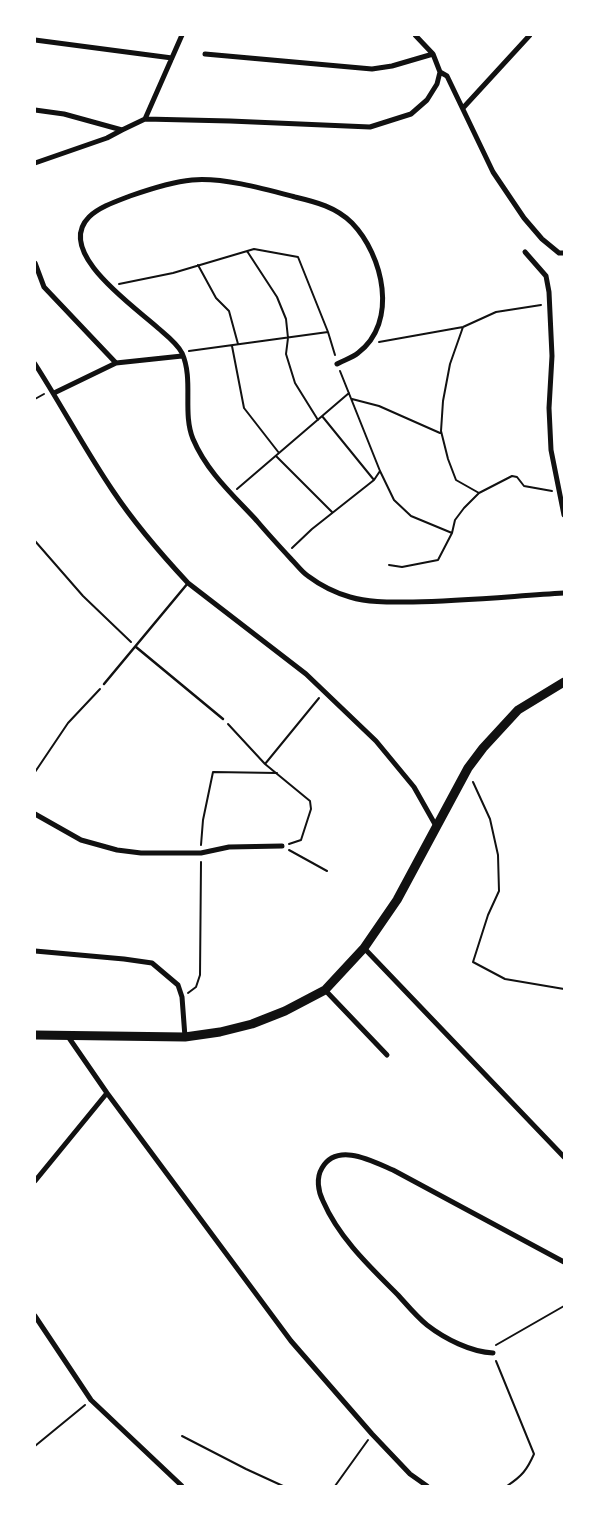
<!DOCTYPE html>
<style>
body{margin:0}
#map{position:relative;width:599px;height:1521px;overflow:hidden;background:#fff;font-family:Mulish,sans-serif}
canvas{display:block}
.frame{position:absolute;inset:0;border:36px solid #fff;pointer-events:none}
</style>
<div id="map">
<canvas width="599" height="1521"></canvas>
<div class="frame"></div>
</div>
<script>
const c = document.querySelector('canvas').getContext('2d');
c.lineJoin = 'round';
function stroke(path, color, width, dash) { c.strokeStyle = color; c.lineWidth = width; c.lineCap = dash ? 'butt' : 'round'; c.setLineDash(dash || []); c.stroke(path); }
stroke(new Path2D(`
 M247 251 277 297 286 319 288 338 286 354 295 383 318 420
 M198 265 216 298 229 311 238 344
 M119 284 173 273 254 249 298 257 328 332 335 355
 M463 327 450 364 443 401 441 431 448 459 456 480 479 493
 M379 342 463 327 496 312 541 305
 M232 346 244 408 279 453
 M189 351 328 332
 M340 371 380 471 394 500 411 516 452 533
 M35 399 44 394
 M352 399 379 406 440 433
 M322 416 374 480
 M276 456 332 512
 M237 489 349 393
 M35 541 83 596 131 642
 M292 548 312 529 374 480 380 471
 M389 565 402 567 438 560 452 533 455 520 464 508 479 493 512 476 517 477 524 486 552 491
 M228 724 265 764 310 801 311 809 301 840 289 844
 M265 764 319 698
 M35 772 68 723 100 689
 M473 782 490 819 498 855 499 891 488 915 473 962 505 979 564 989
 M201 845 203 820 213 772 277 773
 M289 850 327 871
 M188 993 196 987 200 975 201 862
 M496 1345 564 1306
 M496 1361 534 1454C527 1470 522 1476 507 1486
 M182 1436 246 1469 283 1486
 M35 1446 85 1405
 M335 1486 368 1440`), '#111', 2);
stroke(new Path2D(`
 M136 647 223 719
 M104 684 188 583`), '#111', 2.5);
stroke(new Path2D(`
 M35 40 172 58
 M205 54 372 69 392 66 433 54
 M440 72 447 76 493 172 524 218 542 239 559 253H564
 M463 108 530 35
 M35 110 64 114 122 130 145 119 230 121 370 127 411 114 427 100 437 84 440 72 433 54 415 35
 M145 119 182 35
 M35 163 107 138 122 130
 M525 252 546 276 549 292 552 356 549 408 551 450 564 515
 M35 263 44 287 116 363
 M35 364C62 406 85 450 113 491 135 524 161 554 188 583L306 674 376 741 414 787 436 826
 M337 364C344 360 352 358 358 353 399 322 383 255 352 223 336 207 316 202 295 197 265 189 222 177 192 180 171 182 150 189 130 196 117 201 99 207 89 217 54 252 135 307 158 328 166 335 177 343 182 353 194 380 182 412 193 439 207 472 233 495 257 521 268 534 280 547 292 560 297 565 302 572 308 576 320 585 336 593 350 597 370 603 392 602 413 602 463 601 514 596 564 593
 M54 393 116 363 182 356
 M35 814 81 840 117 850 141 853H201L229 847 282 846
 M364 948 564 1157
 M35 951 124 959 152 963 178 985 182 997 185 1037
 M325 990 387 1055
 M67 1035 107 1093 291 1341 372 1434 410 1474 427 1486
 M35 1181 107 1093
 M35 1316 91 1400 182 1486
 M493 1353C471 1352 445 1339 427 1325 417 1317 407 1305 398 1295 370 1267 339 1238 323 1201 318 1191 316 1178 322 1168 337 1142 372 1161 393 1170L564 1262`), '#111', 5);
stroke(new Path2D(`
 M35 1035 185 1037 220 1032 252 1024 285 1011 325 990 364 948 397 900 468 768 483 748 518 710 564 682`), '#111', 9);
</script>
